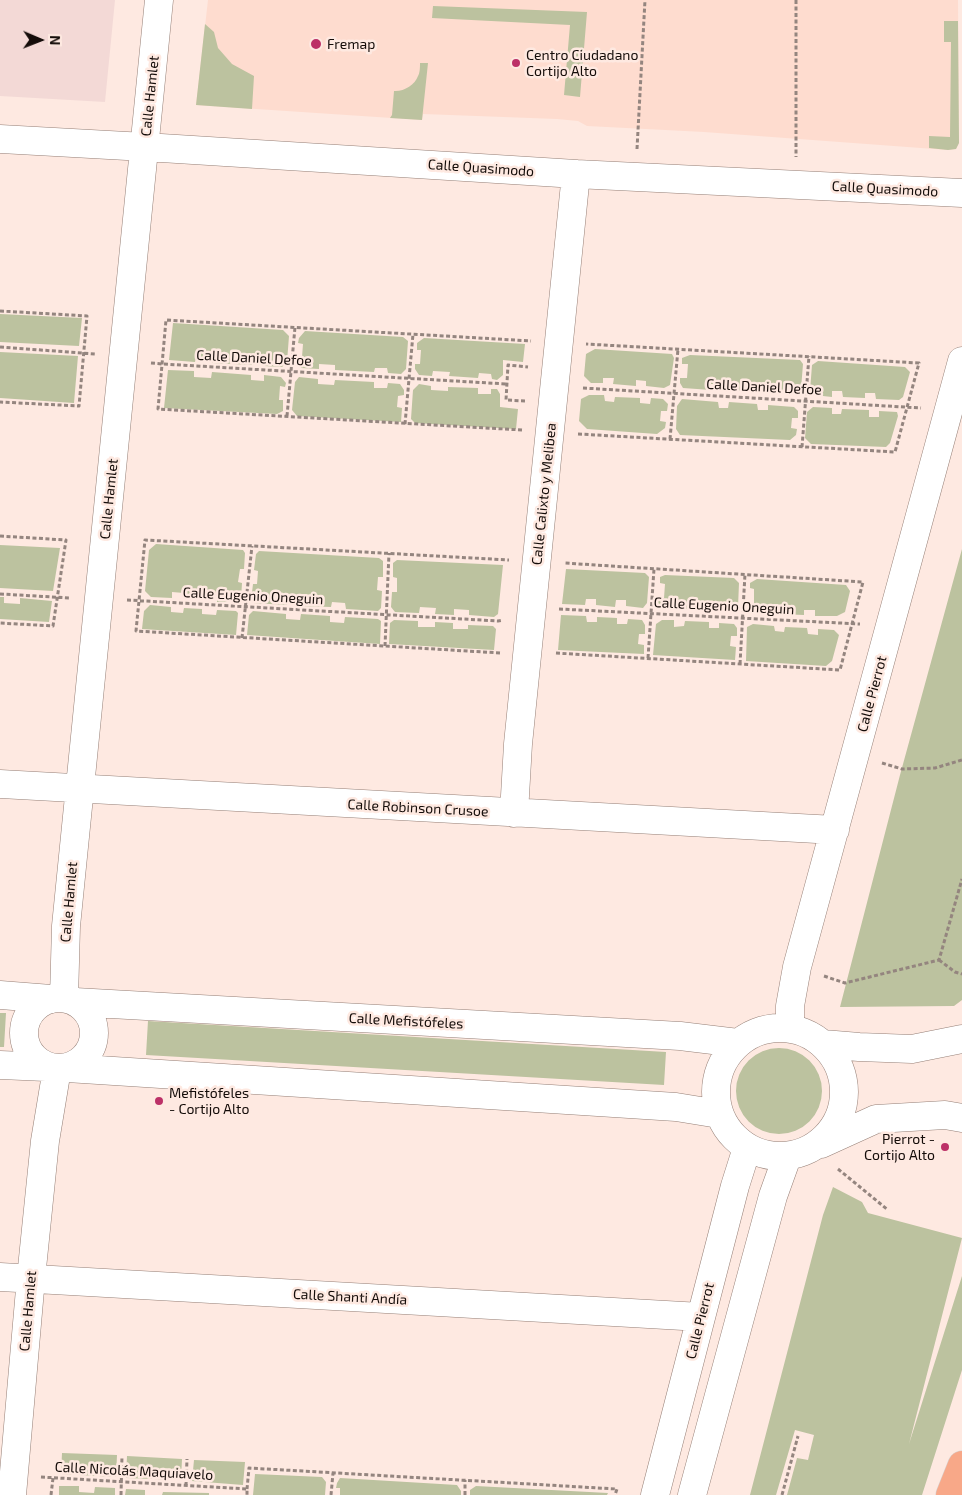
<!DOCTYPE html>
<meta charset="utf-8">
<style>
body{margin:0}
#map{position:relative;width:962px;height:1495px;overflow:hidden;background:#fee9e1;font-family:"Exo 2",sans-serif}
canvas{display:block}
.north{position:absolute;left:15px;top:15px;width:50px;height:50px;-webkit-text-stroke:4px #fee9e1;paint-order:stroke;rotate:91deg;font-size:14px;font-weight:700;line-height:20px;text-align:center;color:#140c09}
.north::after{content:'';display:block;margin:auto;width:18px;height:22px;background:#140c09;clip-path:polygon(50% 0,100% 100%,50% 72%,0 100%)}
</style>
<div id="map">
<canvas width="962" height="1495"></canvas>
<div class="north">N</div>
</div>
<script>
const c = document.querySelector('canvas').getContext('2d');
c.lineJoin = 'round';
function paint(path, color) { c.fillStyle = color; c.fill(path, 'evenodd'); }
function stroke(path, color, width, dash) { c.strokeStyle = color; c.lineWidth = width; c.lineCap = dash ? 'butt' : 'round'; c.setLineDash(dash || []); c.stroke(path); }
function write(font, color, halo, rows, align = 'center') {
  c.font = font + ' "Exo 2",sans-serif'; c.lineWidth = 5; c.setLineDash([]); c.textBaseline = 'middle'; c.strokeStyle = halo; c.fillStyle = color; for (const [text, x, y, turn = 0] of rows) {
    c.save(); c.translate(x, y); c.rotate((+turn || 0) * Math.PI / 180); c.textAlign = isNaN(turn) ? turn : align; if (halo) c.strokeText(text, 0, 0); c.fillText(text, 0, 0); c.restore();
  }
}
paint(new Path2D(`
 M208 0H958L959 143 956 149 948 150 704 132 587 126 578 121 557 119 423 114 422 120 196 105Z`), '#fedccf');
paint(new Path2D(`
 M0 0H115L105 102 0 96Z`), '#f3d9d6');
paint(new Path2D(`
 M433 6 587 12 580 97 564 95 570 25 432 18Z
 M944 21H958L959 143 956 149 948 150 929 148V136L950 137 951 42H944Z
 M205 24 214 32 218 48 232 64 254 76 252 109 196 105Z
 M420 63H428L422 120 390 118 392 115 394 91C403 92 415 85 418 76 420 73 420 67 420 63Z
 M0 314 82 318 79 346 0 342Z
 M173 323 283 330 289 336 287 362 282 367 264 366V361L252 360V365L212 363V358L196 357 195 362 169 360Z
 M305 331 403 337 408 341 406 369 401 374 388 373 387 368H375L374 372 335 370V365L319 364V369L301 368 297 362V357H302L303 344 298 343 299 338Z
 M424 338 525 344 523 362 503 360V375L497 380 492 379 491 374 479 373 478 378 449 376 450 372 433 371 432 376 419 375 415 369V364H420L421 350H417V343Z
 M595 349 672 354 674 358 670 385 664 388 646 386V381L636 380V386L613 384 614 378H603V383H591L584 376 586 354Z
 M0 352 78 356 74 403 0 398Z
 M690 355 800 360 803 364 801 389 795 394 767 392V386L757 385 756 391 722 390V384H711V390L683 388 680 383V378H687L688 364H682V358Z
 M818 361 905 367 910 372 903 397 899 400 876 399 875 393H865V398L843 397 842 391H832V397L814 395 810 391 812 365Z
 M168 370 194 371V377L211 378 212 372 251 375V380L264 381V375L281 377 286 383 285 387 280 386 279 400H283V411L277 414 164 408Z
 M299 377 318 379V384L334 385 335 380 374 382V388H387L388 383 400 384 404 390V395L398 396 397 407 402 408 401 422 297 416 292 410 295 382Z
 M419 384 431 386V390L448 391V387L478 388V394H491V389H497L500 394V407L518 409 516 429 415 423 411 419 413 390Z
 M589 395H604L605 401 614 402 615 397 640 398V403L650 404 651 398 663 399 668 404 667 411H661L660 421 666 422 665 428 657 434 587 429 579 421 581 399Z
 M682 399 718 402 719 408H728L729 402 757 404 758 410H768V405L794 407 798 411V418H792L791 428 797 429 796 435 790 440 680 435 676 429 677 406Z
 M813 407 832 408V414H841L842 409 869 410V417H879V411L897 412 898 416 890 443 886 447 811 444 805 438 807 412Z
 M156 544 243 550 245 553 244 569H240L238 582 242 583 241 599 238 602H217V595L204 594 203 600 184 599V593L172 592V598L151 597 145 591 149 550Z
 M0 545 60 548 53 591 0 588Z
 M962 549V1000L954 1006 840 1007 900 775Z
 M259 551 379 558 383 561V577H378L377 590 382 591 381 608 378 611 346 609 345 603 332 602 331 607 301 606V600L287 599V605L253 603 251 601 253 584H257L258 571 254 570 256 554Z
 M397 560 503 565 498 614 494 617 469 615V610L454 609V615L435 614 436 608 420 607 419 613 395 612 391 607 392 592H397V578L393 577V563Z
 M566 569 645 573 649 577 647 603 643 608 626 606V600H616L615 607 596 605V599H586L585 605 562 604Z
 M665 575 734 578 739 583 738 607 735 611 715 610V604H705V610L685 609V603H674V608H663L658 603V598H664L665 584 660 583V577Z
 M757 579 846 585 850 591 845 612 837 616H815V610H804V615L779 614V609L770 608 769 614 753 613 749 610 750 604H754V589L750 588V583Z
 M0 597H4V603L20 604V598L52 601 49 622 0 619Z
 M150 605 171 607V612L183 613 184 608 202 609V614L216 615 217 610 236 611 238 613 236 635 142 629 144 611Z
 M253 611 286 614V619L300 620 301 614 330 616V622L344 623 345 617 378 619 381 621 380 644 247 635 249 615Z
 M561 615 586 616 587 622H597V617L617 618V624H627L628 619 642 620 645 625V634H639L638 644 644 645V654L558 650Z
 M394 620 418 621V627H435V622L453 623V629H468V625L493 626 496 629 494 650 389 644 390 623Z
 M662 620H674V627L684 626 685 621 709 622V628H719V623L734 624 737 628V636H731L730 646 736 647 735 660 653 655 656 624Z
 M753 624 774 626 775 631 784 632 785 627 807 628 808 634 818 635V629L834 630 839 635 832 661 826 666 746 661 747 627Z
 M0 1013H6L4 1047H0Z
 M148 1021 666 1052 664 1085 146 1055Z
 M736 1091a43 43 0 1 1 86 0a43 43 0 1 1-86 0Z
 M833 1187 862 1202 868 1213 962 1238 909 1444 962 1276V1370L922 1495H787L797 1458 808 1460 814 1435 795 1430 776 1495H750L823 1215Z
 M62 1453 117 1455 116 1477 61 1474Z
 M127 1456 182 1459 181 1480 126 1478Z
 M194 1460 245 1462 243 1485 192 1481Z
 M255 1474 322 1477 326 1482 325 1495H253Z
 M340 1478 457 1485 461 1491V1495H340V1488H336L337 1483Z
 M59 1486H79V1492L94 1493 95 1487 115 1488V1495H59Z
 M476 1486 608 1493 607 1495H470V1490Z
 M126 1489 145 1490V1495H125Z
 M163 1492 209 1493V1495H162Z`), '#bcc29f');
const minor = new Path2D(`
 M0 139 145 147 576 174 962 193
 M0 784 835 830
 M514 813 518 744 576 174
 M0 995 51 999
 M24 1033a35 35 0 1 1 70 0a35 35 0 1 1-70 0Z
 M64 998 66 926 159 0
 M75 1002 680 1036 738 1043
 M790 1028V1006L797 967 962 361
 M716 1092a64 64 0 1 1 128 0a64 64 0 1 1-128 0Z
 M823 1044 859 1047 912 1049 962 1039
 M0 1065 46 1067
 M67 1068 676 1107 719 1114
 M821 1144 876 1119 945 1115 962 1118
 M0 1277 701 1317
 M12 1495 31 1278 45 1141 57 1069
 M655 1495 735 1186 747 1148
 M692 1495 773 1196 787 1157`);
const highway = new Path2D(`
 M950 1495 962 1465`);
stroke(minor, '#957f76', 29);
stroke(highway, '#d5d3d3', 29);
stroke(new Path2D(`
 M796 0V157
 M637 149 645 0
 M0 311 87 316 79 406 0 402
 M0 347 95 354
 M151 363 162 364 507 384
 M583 388 921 408
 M525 401 506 400 508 365 528 367
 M287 416 295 327
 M405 424 413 334
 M522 430 158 409 166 320 531 341
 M578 434 895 452 919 363 586 344
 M670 439 678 349
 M802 447 809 356
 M0 536 66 540 53 626 0 623
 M0 594 71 598
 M127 600 498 621 503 620
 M559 609 860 624
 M242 638 252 546
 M385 646 389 553
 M500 653 136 631 145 540 509 560
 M556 653 840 670 863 582 564 563
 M648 658 654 569
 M740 664 745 574
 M882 763 902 769 935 768 962 760
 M939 960 955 972 962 974
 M824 976 845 983 939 960 962 879
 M838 1169 888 1210
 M41 1477 247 1489V1495
 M186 1486 187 1459
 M247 1489 249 1468 617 1489 615 1495
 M51 1495 53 1478
 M121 1495 122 1456
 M331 1495 333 1473
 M465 1495V1480
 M782 1495 798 1436`), '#94857f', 3, [4, 2.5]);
stroke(minor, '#fff', 28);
stroke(highway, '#f8a888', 28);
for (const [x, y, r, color] of [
 [316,44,6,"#bc3067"],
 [516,63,5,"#bc3067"],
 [159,1101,5,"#bc3067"],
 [945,1147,5,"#bc3067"]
]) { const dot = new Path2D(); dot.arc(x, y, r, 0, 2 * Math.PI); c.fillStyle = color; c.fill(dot); stroke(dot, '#fee9e1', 2); }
write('14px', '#140c09', '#fee9e1', [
 ["Fremap",327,44],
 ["Centro Ciudadano",526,55],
 ["Cortijo Alto",526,71],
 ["Mefistófeles",169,1093],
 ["- Cortijo Alto",169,1109],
 ["Pierrot -",935,1139,"right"],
 ["Cortijo Alto",935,1155,"right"]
], 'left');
write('14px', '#140c09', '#fee9e1', [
 ["Calle Hamlet",150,96,-84],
 ["Calle Quasimodo",481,168,4],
 ["Calle Quasimodo",885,189,3],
 ["Calle Daniel Defoe",254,358,3],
 ["Calle Daniel Defoe",764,387,3],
 ["Calle Calixto y Melibea",544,494,-84],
 ["Calle Hamlet",109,499,-84],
 ["Calle Eugenio Oneguin",253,596,3],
 ["Calle Eugenio Oneguin",724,606,3],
 ["Calle Pierrot",872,694,-75],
 ["Calle Robinson Crusoe",418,808,3],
 ["Calle Hamlet",69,902,-85],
 ["Calle Mefistófeles",406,1021,3],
 ["Calle Shanti Andía",350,1297,3],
 ["Calle Hamlet",28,1311,-85],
 ["Calle Pierrot",700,1321,-76],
 ["Calle Nicolás Maquiavelo",134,1471,3]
]);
</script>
